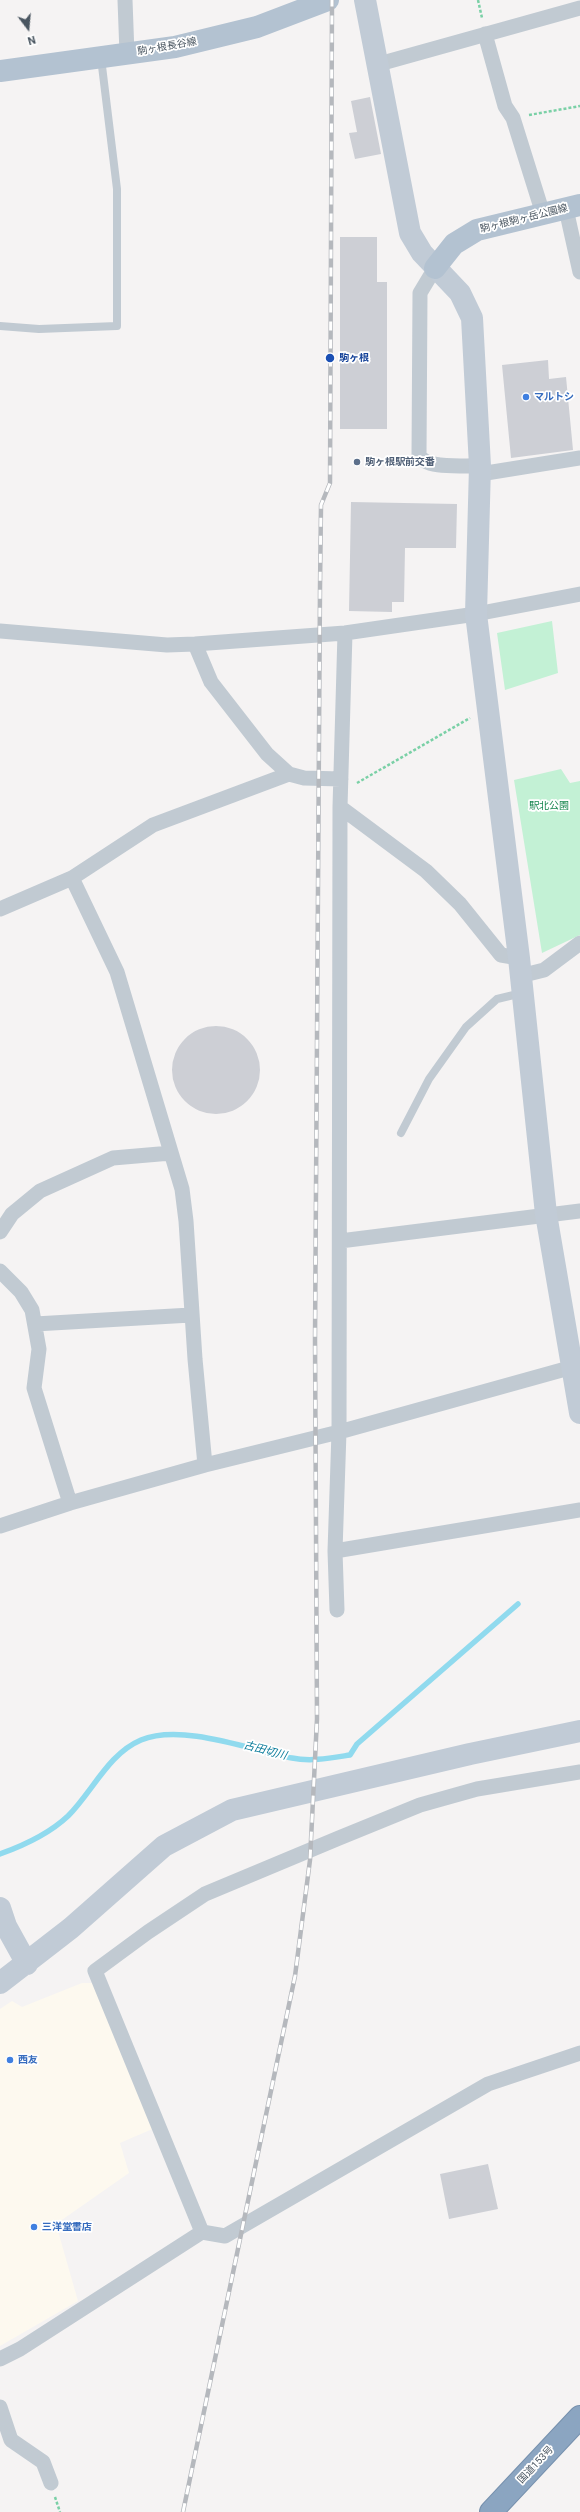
<!DOCTYPE html>
<meta charset="utf-8">
<style>
body{margin:0}
#map{position:relative;width:580px;height:2512px;overflow:hidden;background:#f5f3f3;font-family:Roboto,sans-serif}
canvas{display:block}
.north{position:absolute;left:8px;top:8px;width:40px;height:40px;-webkit-text-stroke:3px #fff;paint-order:stroke;rotate:164deg;font-size:11px;font-weight:700;line-height:16px;text-align:center;color:#4a5661}
.north::after{content:'';display:block;margin:auto;width:14px;height:18px;background:#4a5661;clip-path:polygon(50% 0,100% 100%,50% 72%,0 100%)}
</style>
<div id="map">
<canvas width="580" height="2512"></canvas>
<div class="north">N</div>
</div>
<script>
const c = document.querySelector('canvas').getContext('2d');
c.lineJoin = 'round';
function paint(path, color) { c.fillStyle = color; c.fill(path, 'evenodd'); }
function stroke(path, color, width, dash) { c.strokeStyle = color; c.lineWidth = width; c.lineCap = dash ? 'butt' : 'round'; c.setLineDash(dash || []); c.stroke(path); }
function write(font, color, halo, rows, align = 'center') {
  c.font = font + ' Roboto,"Noto Sans JP",sans-serif'; c.lineWidth = 3.5; c.setLineDash([]); c.textBaseline = 'middle'; c.strokeStyle = halo; c.fillStyle = color; for (const [text, x, y, turn = 0] of rows) {
    c.save(); c.translate(x, y); c.rotate((+turn || 0) * Math.PI / 180); c.textAlign = isNaN(turn) ? turn : align; if (halo) c.strokeText(text, 0, 0); c.fillText(text, 0, 0); c.restore();
  }
}
paint(new Path2D(`
 M82 1983H93L157 2127 120 2143 129 2173 56 2224 78 2301 0 2346V2009L12 2001 22 2007Z`), '#fdf9ef');
paint(new Path2D(`
 M552 621 558 673 505 690 497 633Z
 M561 769 570 783 580 781V935L542 953 514 780Z`), '#c3f1d5');
stroke(new Path2D(`
 M0 1854C25 1845 49 1834 68 1816 93 1791 108 1754 141 1740 182 1723 251 1750 292 1758 311 1762 331 1758 350 1755L357 1744 518 1604`), '#90daee', 5.5);
paint(new Path2D(`
 M370 97 381 154 355 159 349 133 357 132 351 101Z
 M340 237H377V282H387V429H340Z
 M548 360 549 379 566 377 573 450 511 458 502 365Z
 M351 502 457 504 456 548H405L404 602H392V612L349 611Z
 M172 1070a44 44 0 1 1 88 0a44 44 0 1 1-88 0Z
 M488 2164 498 2209 449 2219 440 2174Z`), '#cdcfd5');
const highway = new Path2D(`
 M491 2512 580 2417`);
stroke(highway, '#7690ad', 24);
stroke(new Path2D(`
 M478 0 482 18
 M529 115 580 106
 M357 783 470 718
 M55 2497 60 2512`), '#7ad0a6', 2.5, [3, 2]);
stroke(new Path2D(`
 M0 326 39 329 117 326V189L101 58
 M401 1133 429 1079 466 1027 497 999 522 993`), '#c1cad2', 8);
stroke(new Path2D(`
 M125 0 127 54
 M485 34 505 106 513 118 543 214
 M379 64 580 8
 M566 209 580 272
 M435 268 420 293 419 455C426 470 464 465 480 466
 M480 474 580 458
 M0 631 167 645 195 644 345 633 476 614 580 594
 M345 633 340 807 339 1432 335 1551 580 1510
 M195 644 211 682 267 754 289 774 304 778 341 779
 M340 807 426 871 460 904 501 955 519 958
 M72 878 117 972 182 1189 186 1221 195 1359 205 1465
 M0 909 72 878 153 825 289 774
 M520 976 544 970 580 943
 M0 1232 12 1214 40 1191 113 1158 171 1153
 M340 1241 580 1211
 M0 1271 21 1292 32 1310 39 1349 34 1388 70 1503
 M35 1324 191 1315
 M0 1526 70 1503 205 1465 339 1432 580 1365
 M335 1551 337 1610
 M202 2232 225 2236 488 2084 580 2053
 M0 2359 20 2349 202 2232 95 1971 148 1932 205 1894 339 1838 420 1805 477 1789 580 1772
 M0 2407 11 2440 43 2462 51 2483`), '#c1cad2', 15);
stroke(new Path2D(`
 M365 0 410 233 422 253 460 293 472 318 480 466 476 614 519 958 546 1214 580 1413
 M0 1908 6 1926 27 1964
 M0 1983 71 1928 164 1846 232 1810 470 1754 580 1731`), '#c1cbd6', 22);
stroke(new Path2D(`
 M0 71 175 47 257 27 328 0
 M435 268 454 244 477 230 580 205`), '#b3c2d1', 22);
stroke(highway, '#8ba5c1', 22);
const rail = new Path2D(`
 M183 2512 295 1976 310 1860 317 1719 315 1338 320 588 321 505 330 483 332 0`);
stroke(rail, '#b5b8bd', 4.5);
stroke(rail, '#fff', 3, [9]);
for (const [x, y, r, color] of [
 [330,358,5,"#1a4fb4"],
 [526,397,4,"#3f7fe0"],
 [357,462,4,"#5c6f8a"],
 [10,2060,4,"#3f7fe0"],
 [34,2227,4,"#3f7fe0"]
]) { const dot = new Path2D(); dot.arc(x, y, r, 0, 2 * Math.PI); c.fillStyle = color; c.fill(dot); stroke(dot, '#fff', 1.5); }
write('10px', '#4a5661', '#fff', [
 ["駒ヶ根長谷線",167,47,-10],
 ["駒ヶ根駒ヶ岳公園線",524,219,-14],
 ["国道153号",536,2465,-47]
]);
write('bold 10px', '#164399', '#fff', [
 ["駒ヶ根",339,358]
], 'left');
write('bold 10px', '#366cbe', '#fff', [
 ["マルトシ",534,397],
 ["西友",18,2060],
 ["三洋堂書店",42,2227]
], 'left');
write('bold 10px', '#4e5e75', '#fff', [
 ["駒ヶ根駅前交番",365,462]
], 'left');
write('10px', '#17864f', '#fff', [
 ["駅北公園",549,806]
]);
write('italic 11px', '#0c7c9b', '#fff', [
 ["古田切川",265,1751,15]
]);
</script>
